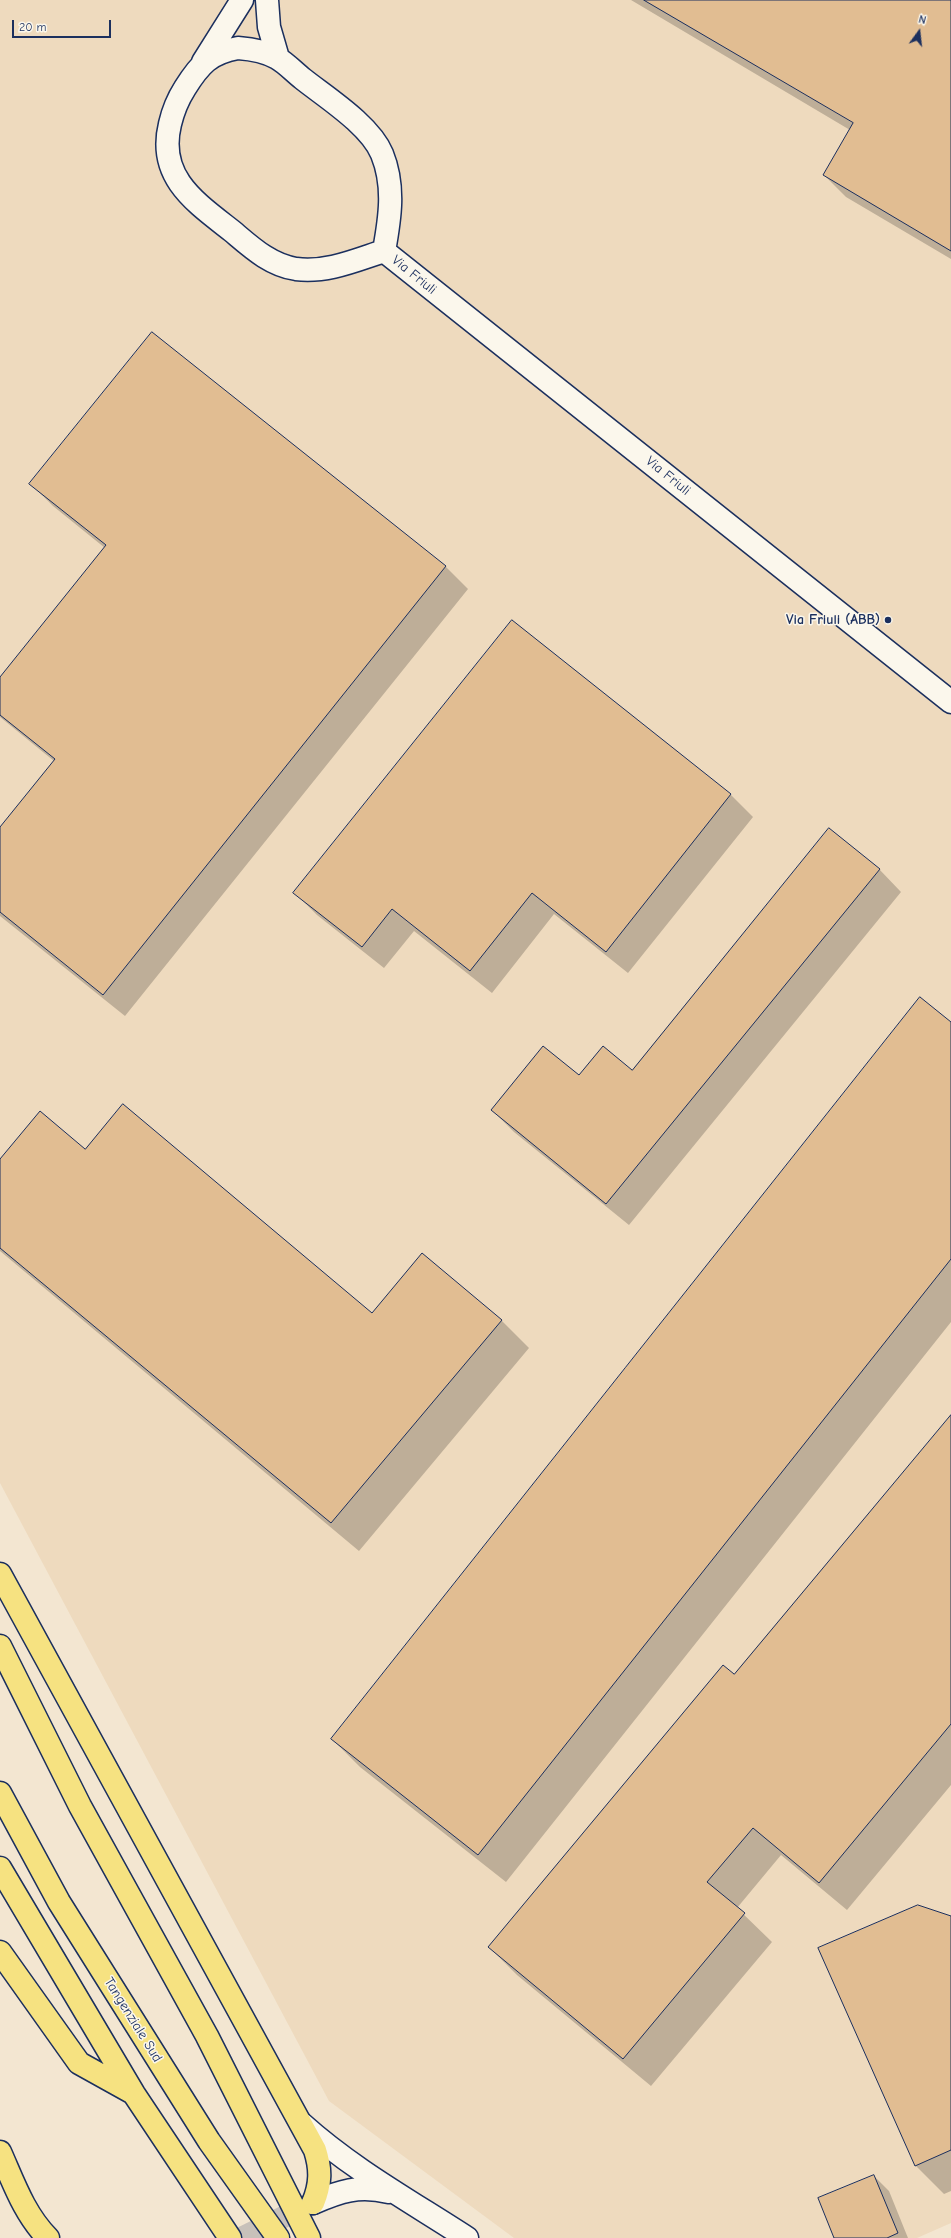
<!DOCTYPE html>
<style>
body{margin:0}
#map{position:relative;width:951px;height:2238px;overflow:hidden;background:#f3e6d1;font-family:"Comic Neue",sans-serif}
canvas{display:block}
.north{position:absolute;left:899px;top:12px;width:40px;height:40px;-webkit-text-stroke:3px #fbf7ec;paint-order:stroke;rotate:15deg;font-size:11px;font-weight:700;line-height:16px;text-align:center;color:#1b2f5e}
.north::after{content:'';display:block;margin:auto;width:14px;height:18px;background:#1b2f5e;clip-path:polygon(50% 0,100% 100%,50% 72%,0 100%)}
.scale{position:absolute;left:12px;top:20px;width:99px;height:18px;box-sizing:border-box;border:2px solid #1b2f5e;border-top:0;padding-left:5px;font-size:12px;line-height:14px;white-space:nowrap;color:#1b2f5e;-webkit-text-stroke:3px #fbf7ec;paint-order:stroke}
</style>
<div id="map">
<canvas width="951" height="2238"></canvas>
<div class="north">N</div>
<div class="scale">20 m</div>
</div>
<script>
const c = document.querySelector('canvas').getContext('2d');
c.lineJoin = 'round';
function paint(path, color) { c.fillStyle = color; c.fill(path, 'evenodd'); }
function stroke(path, color, width, dash) { c.strokeStyle = color; c.lineWidth = width; c.lineCap = dash ? 'butt' : 'round'; c.setLineDash(dash || []); c.stroke(path); }
function write(font, color, halo, rows, align = 'center') {
  c.font = font + ' "Comic Neue",sans-serif'; c.lineWidth = 3; c.setLineDash([]); c.textBaseline = 'middle'; c.strokeStyle = halo; c.fillStyle = color; for (const [text, x, y, turn = 0] of rows) {
    c.save(); c.translate(x, y); c.rotate((+turn || 0) * Math.PI / 180); c.textAlign = isNaN(turn) ? turn : align; if (halo) c.strokeText(text, 0, 0); c.fillText(text, 0, 0); c.restore();
  }
}
paint(new Path2D(`
 M0 0H951V2223L917 2238H514L329 2101 0 1483Z`), '#eedabe');
paint(new Path2D(`
 M631 0H951V259L846 197 824 175 850 130Z
 M152 333 446 567 468 589 125 1016 0 916V828L54 761 0 717V679L105 548 53 506 31 484Z
 M512 621 731 795 753 817 628 973 554 914 492 993 414 931 384 968 317 915 295 893Z
 M879 869 901 892 629 1225 514 1132 492 1110 632 1071Z
 M951 1023V1322L506 1882 360 1767 332 1739Z
 M86 1151 373 1314 501 1320 529 1348 359 1551 0 1251V1160Z
 M951 1416V1785L847 1910 781 1855 737 1908 772 1942 651 2086 517 1975 489 1947 734 1676Z
 M951 1917V2191L944 2194 916 2166 820 1949Z
 M874 2176 889 2191 908 2238H835Z`), '#0003');
const building = new Path2D(`
 M644 0H951V251L823 175 853 123Z
 M152 332 446 566 103 995 0 912V827L55 759 0 715V677L106 545 29 484Z
 M512 620 731 794 606 952 532 893 470 971 392 909 362 947 293 893Z
 M829 828 880 869 606 1204 491 1110 543 1046 579 1075 603 1046 632 1070Z
 M920 997 951 1022V1259L478 1855 331 1739Z
 M123 1104 372 1313 422 1253 502 1320 331 1523 0 1248V1159L40 1111 85 1149Z
 M951 1415V1724L819 1883 753 1828 707 1882 745 1913 623 2059 488 1947 723 1665 734 1674Z
 M918 1905 951 1916V2150L915 2166 818 1948Z
 M874 2175 898 2233 887 2238H834L818 2198Z`);
paint(building, '#e1bd92');
stroke(building, '#1b2f5e', 1);
stroke(new Path2D(`
 M241 2238 312 2203`), '#c8c1ba', 22, [22, 11]);
const minor = new Path2D(`
 M267 0 269 27 278 58
 M238 48C252 49 265 51 277 58 286 63 294 72 303 79 327 98 370 125 382 154 395 186 390 218 384 251 356 260 327 273 296 269 270 265 251 247 232 231 195 202 157 177 170 124 173 111 178 99 185 88 200 64 210 53 238 48Z
 M203 62 242 0
 M384 251 951 702
 M302 2124C352 2169 410 2201 467 2238
 M313 2203C340 2191 359 2185 389 2192`);
const major = new Path2D(`
 M0 1574 315 2150C321 2169 321 2184 313 2203
 M0 2152C13 2181 24 2214 48 2238`);
const highway = new Path2D(`
 M0 1646 80 1806 207 2036 309 2238
 M0 1793 59 1902 209 2141 278 2238
 M0 1868 134 2094 230 2238
 M0 1952 79 2063 133 2093`);
stroke(minor, '#1b2f5e', 25);
stroke(major, '#1b2f5e', 25);
stroke(highway, '#1b2f5e', 25);
stroke(minor, '#fbf7ec', 22);
stroke(major, '#f6e281', 22);
stroke(highway, '#f6e281', 22);
for (const [x, y, r, color] of [
 [888,620,4,"#1b2f5e"]
]) { const dot = new Path2D(); dot.arc(x, y, r, 0, 2 * Math.PI); c.fillStyle = color; c.fill(dot); stroke(dot, '#fbf7ec', 1.5); }
write('14px', '#1b2f5e', '#fbf7ec', [
 ["Via Friuli",414,275,39],
 ["Via Friuli",668,476,39],
 ["Tangenziale Sud",133,2020,58]
]);
write('bold 14px', '#1b2f5e', '#fbf7ec', [
 ["Via Friuli (ABB)",880,620]
], 'right');
</script>
